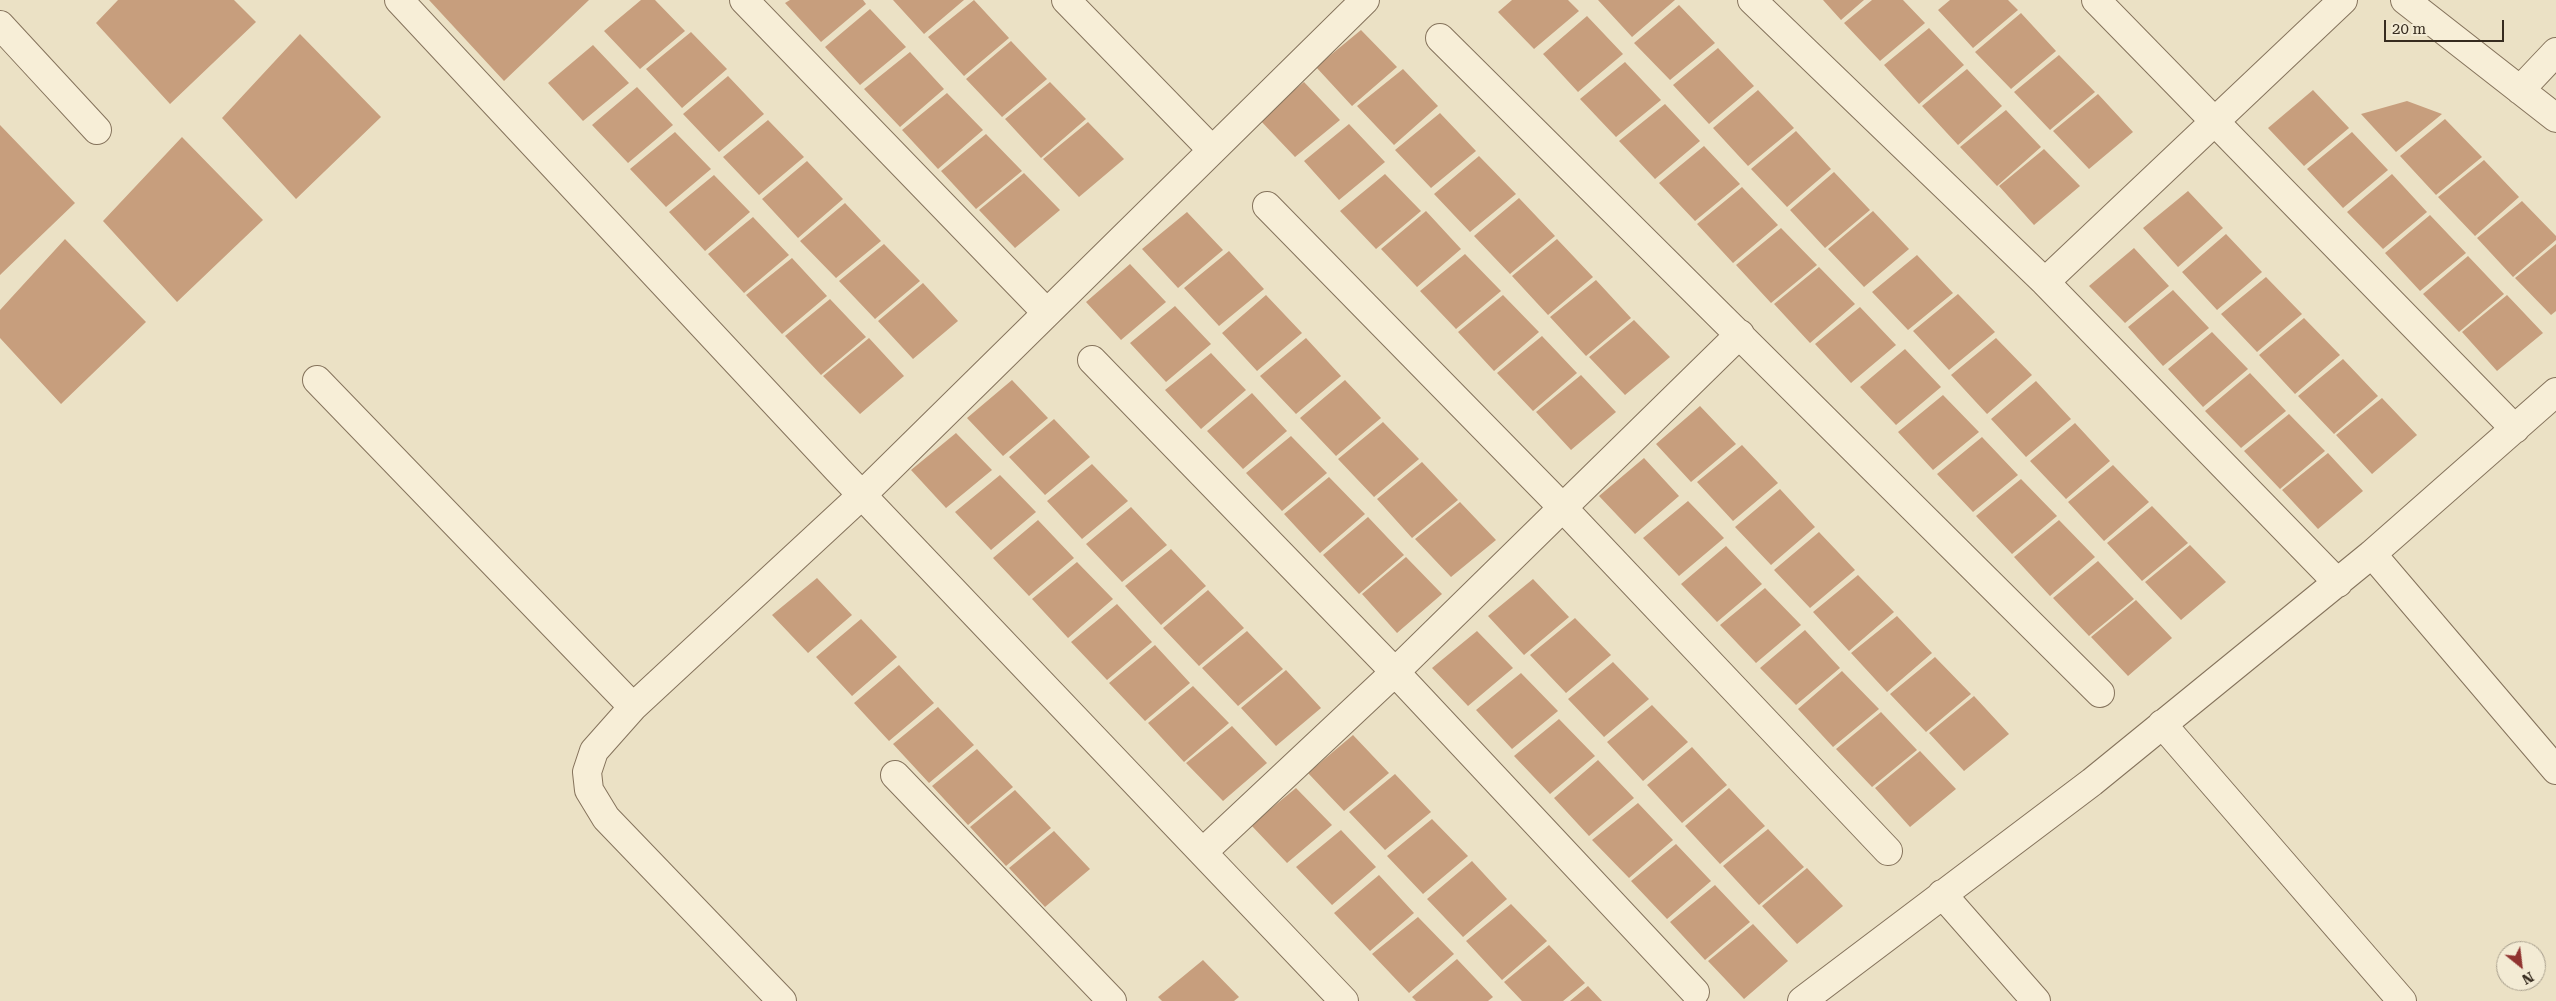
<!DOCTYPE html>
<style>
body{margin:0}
#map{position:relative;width:2556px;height:1001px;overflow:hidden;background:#ebe1c5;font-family:"Roboto Serif",serif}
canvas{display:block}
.north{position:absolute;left:2496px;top:941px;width:50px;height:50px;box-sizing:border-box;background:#f3ebd4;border:1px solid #a79e8c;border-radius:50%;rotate:151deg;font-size:14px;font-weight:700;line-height:20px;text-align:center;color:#362b1f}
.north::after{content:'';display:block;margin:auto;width:18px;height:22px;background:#903330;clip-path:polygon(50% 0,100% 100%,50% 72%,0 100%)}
.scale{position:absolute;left:2384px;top:20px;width:120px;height:22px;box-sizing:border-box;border:2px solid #362b1f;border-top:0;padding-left:6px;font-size:15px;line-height:18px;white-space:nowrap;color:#362b1f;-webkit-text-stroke:4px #f3ebd4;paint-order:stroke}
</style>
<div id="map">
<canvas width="2556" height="1001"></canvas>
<div class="north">N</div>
<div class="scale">20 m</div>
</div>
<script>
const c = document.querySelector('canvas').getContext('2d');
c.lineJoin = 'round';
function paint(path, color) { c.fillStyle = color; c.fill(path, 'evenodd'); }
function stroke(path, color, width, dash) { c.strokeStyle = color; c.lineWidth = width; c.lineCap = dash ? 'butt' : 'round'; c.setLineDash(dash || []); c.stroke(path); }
paint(new Path2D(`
 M118 0H234L256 22 170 104 96 23Z
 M429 0H589L504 81Z
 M641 0H655L685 31 640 69 604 31Z
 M790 0H863L866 4 821 42 785 3Z
 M893 0H964L924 34Z
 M974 0 1009 38 964 76 928 37Z
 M1512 0H1568L1579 11 1534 49 1498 12Z
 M1598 0H1675L1632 37Z
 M1823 0H1864L1841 20Z
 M1872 0H1903L1925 23 1880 61 1844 23Z
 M1950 0H2008L2018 10 1973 48 1938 10Z
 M1679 5 1715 43 1670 80 1634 43Z
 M870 9 906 47 860 85 825 47Z
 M2021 13 2056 51 2011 89 1975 52Z
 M1587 16 1623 54 1578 92 1543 54Z
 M1929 28 1964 65 1919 104 1884 65Z
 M1361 30 1397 67 1352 106 1316 67Z
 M691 32 727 69 682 108 646 69Z
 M300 34 381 117 296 199 222 118Z
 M1011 41 1047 79 1002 117 966 79Z
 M593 45 629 83 583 121 548 83Z
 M1718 48 1754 86 1709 124 1673 85Z
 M910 52 944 89 900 127 864 89Z
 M2059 55 2095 92 2050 130 2014 92Z
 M1625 62 1661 100 1616 137 1580 99Z
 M1403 69 1438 106 1394 145 1357 106Z
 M1967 69 2002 106 1958 145 1922 106Z
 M728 76 764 114 719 152 683 114Z
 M1050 82 1086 119 1041 158 1005 119Z
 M1304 82 1340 120 1295 157 1259 119Z
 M637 87 673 125 628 163 592 125Z
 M1758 90 1794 128 1748 166 1713 128Z
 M2313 90 2349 128 2304 166 2268 128Z
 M947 93 983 130 938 169 902 130Z
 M2098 94 2133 132 2089 169 2053 131Z
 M2407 101 2442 114 2396 152 2361 114Z
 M1665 104 1700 141 1655 179 1619 141Z
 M2006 110 2041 147 1997 186 1960 147Z
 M1440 113 1476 151 1431 188 1395 150Z
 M2445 119 2482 157 2436 195 2400 156Z
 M768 120 804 157 759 195 723 157Z
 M1088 122 1124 159 1079 197 1043 159Z
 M1349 124 1385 162 1339 200 1304 161Z
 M0 125 75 203 0 275Z
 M1796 131 1831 169 1787 207 1751 169Z
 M675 132 711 169 666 207 630 169Z
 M2352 132 2388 170 2343 208 2307 169Z
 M986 134 1022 171 976 209 941 171Z
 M182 137 263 220 177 302 103 221Z
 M1704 146 1740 184 1695 221 1659 183Z
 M2044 149 2080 186 2034 225 1999 186Z
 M1479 156 1516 194 1470 232 1434 194Z
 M2484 160 2519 197 2475 236 2438 197Z
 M807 161 843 199 798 238 762 199Z
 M1834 172 1870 210 1825 248 1790 210Z
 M1024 173 1060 210 1015 248 979 210Z
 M1385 174 1421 211 1376 249 1340 211Z
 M2392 174 2427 212 2383 249 2347 212Z
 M714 175 750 212 705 251 669 212Z
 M1742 187 1778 225 1733 263 1697 224Z
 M2188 191 2223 228 2178 267 2143 228Z
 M1519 198 1555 236 1510 274 1474 236Z
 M2522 201 2556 236V240L2513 277 2477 238Z
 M845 203 881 241 836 278 800 241Z
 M1426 211 1461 249 1417 287 1381 249Z
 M1873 211 1909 249 1864 287 1828 249Z
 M1187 212 1223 250 1178 288 1142 249Z
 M2430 215 2466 253 2420 291 2385 253Z
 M753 217 789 255 744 293 708 254Z
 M1781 228 1817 265 1771 303 1736 265Z
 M2226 234 2262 272 2217 310 2182 272Z
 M65 239 146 322 61 404 0 338V310Z
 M1557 239 1593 277 1548 315 1512 276Z
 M884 244 920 281 875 319 839 281Z
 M2556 244V311L2551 315 2515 278Z
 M2134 248 2169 286 2125 323 2089 286Z
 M1229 251 1264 289 1219 326 1184 288Z
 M1465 254 1501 291 1456 329 1420 291Z
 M1917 255 1953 293 1908 330 1872 292Z
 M2468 256 2504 294 2459 332 2423 294Z
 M792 258 827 296 782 334 746 295Z
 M1130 264 1166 302 1121 340 1086 302Z
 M1819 267 1855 304 1810 343 1774 304Z
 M2266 277 2302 314 2257 352 2221 314Z
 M1596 280 1631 318 1586 356 1550 317Z
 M923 283 958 321 913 359 878 321Z
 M2173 290 2209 328 2163 366 2128 327Z
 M1958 294 1995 332 1949 370 1913 331Z
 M1266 295 1302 333 1257 371 1222 333Z
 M1503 295 1539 332 1494 371 1458 332Z
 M2507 295 2543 333 2497 371 2462 332Z
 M830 299 866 337 821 375 785 336Z
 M1175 306 1211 344 1166 382 1130 343Z
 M1860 307 1896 345 1851 383 1815 344Z
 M2304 318 2340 355 2295 394 2259 355Z
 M1634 320 1670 357 1625 395 1589 357Z
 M2212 332 2248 369 2203 407 2168 369Z
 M1542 336 1577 373 1533 411 1497 373Z
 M869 338 904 376 860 414 823 376Z
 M1306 338 1341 376 1296 414 1260 376Z
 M1996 338 2032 375 1987 414 1951 375Z
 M1905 349 1941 387 1896 425 1860 387Z
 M1211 353 1246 390 1201 429 1165 390Z
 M2343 359 2378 396 2334 434 2298 396Z
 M2250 373 2286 411 2241 448 2205 411Z
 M1581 375 1616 412 1571 450 1536 412Z
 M1012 380 1048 418 1003 456 967 418Z
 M1345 380 1381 418 1336 456 1300 418Z
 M2036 381 2071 419 2026 457 1991 419Z
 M1252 393 1287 431 1243 469 1207 431Z
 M1943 395 1979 432 1933 470 1898 432Z
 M2382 398 2417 435 2372 474 2336 435Z
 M1700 406 1736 444 1691 482 1656 444Z
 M2289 414 2325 451 2280 489 2244 451Z
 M1054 419 1090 457 1045 495 1009 457Z
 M1383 422 1419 459 1374 497 1338 459Z
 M2075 423 2110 461 2066 499 2030 461Z
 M956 433 992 470 946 508 911 470Z
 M1291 436 1327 473 1282 511 1246 473Z
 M1982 437 2018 475 1973 512 1937 474Z
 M1742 445 1778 483 1733 521 1697 482Z
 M2328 453 2363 491 2318 529 2282 490Z
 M1644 458 1679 496 1635 534 1599 496Z
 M1422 462 1458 500 1412 538 1377 499Z
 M1092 464 1128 501 1082 539 1047 501Z
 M2113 465 2149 502 2104 541 2068 502Z
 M1000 475 1036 512 991 550 955 512Z
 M1329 477 1365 514 1320 553 1284 514Z
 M2021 479 2057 516 2012 554 1976 516Z
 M1780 489 1815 527 1771 565 1735 527Z
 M1688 501 1724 538 1679 576 1643 538Z
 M1460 502 1496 540 1451 577 1415 539Z
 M2152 506 2188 543 2142 581 2107 543Z
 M1131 507 1167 545 1122 582 1086 544Z
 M1368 517 1404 555 1359 594 1323 555Z
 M1038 520 1074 558 1029 596 993 558Z
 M2059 520 2095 557 2050 596 2014 557Z
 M1819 532 1855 570 1810 608 1774 570Z
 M2190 545 2226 582 2181 620 2145 582Z
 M1726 546 1762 584 1717 622 1681 584Z
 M1171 549 1206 586 1161 625 1125 586Z
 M1406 557 1442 594 1397 633 1362 594Z
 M2098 561 2134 599 2089 636 2053 598Z
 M1077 562 1113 599 1068 638 1032 599Z
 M1858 575 1894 612 1849 651 1813 612Z
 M817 578 852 615 808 653 772 615Z
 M1533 579 1569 617 1524 655 1488 616Z
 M1765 588 1801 625 1756 663 1720 625Z
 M1208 590 1244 628 1199 666 1163 628Z
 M2136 600 2172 638 2128 676 2091 637Z
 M1117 604 1152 642 1107 680 1071 642Z
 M1897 616 1932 653 1887 692 1851 653Z
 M1575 618 1611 655 1566 693 1530 655Z
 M861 619 897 657 852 696 816 657Z
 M1805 630 1840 668 1796 705 1760 668Z
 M1247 631 1283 669 1238 706 1202 668Z
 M1477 631 1513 668 1468 706 1432 668Z
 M1155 645 1190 683 1145 721 1109 683Z
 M1935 657 1971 694 1926 732 1890 694Z
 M1613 662 1649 699 1604 737 1568 699Z
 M899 665 934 703 889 741 854 703Z
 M1286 670 1321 708 1276 746 1241 708Z
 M1842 671 1879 709 1833 747 1798 709Z
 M1521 673 1558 711 1512 749 1476 710Z
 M1193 686 1229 723 1184 762 1148 723Z
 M1974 696 2009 734 1964 771 1929 733Z
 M1652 705 1688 742 1643 781 1607 742Z
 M938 707 974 745 929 783 893 744Z
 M1881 712 1917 750 1872 787 1836 749Z
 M1559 719 1595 756 1550 794 1514 756Z
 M1232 726 1267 763 1223 801 1186 763Z
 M1353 735 1389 773 1344 811 1308 773Z
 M1692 747 1727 785 1682 823 1647 785Z
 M977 749 1013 787 968 825 932 786Z
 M1920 751 1956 789 1910 827 1875 788Z
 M1598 760 1634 798 1589 836 1554 798Z
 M1395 774 1431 812 1385 850 1349 812Z
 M1296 788 1332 825 1287 863 1251 825Z
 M1729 788 1765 826 1720 864 1685 826Z
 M1015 790 1051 828 1006 866 970 827Z
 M1638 803 1673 840 1629 878 1592 840Z
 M1432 819 1468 856 1423 894 1387 856Z
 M1768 829 1804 867 1759 905 1723 866Z
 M1341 830 1376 867 1332 905 1296 867Z
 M1054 831 1090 869 1045 907 1009 868Z
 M1676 844 1711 881 1667 919 1631 881Z
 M1472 861 1507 899 1463 937 1427 899Z
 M1807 868 1843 906 1797 944 1762 906Z
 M1379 875 1414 913 1370 951 1334 913Z
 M1715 885 1750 922 1705 960 1670 922Z
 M1511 904 1547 941 1502 980 1466 941Z
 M1418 917 1454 954 1409 993 1372 954Z
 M1753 924 1788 961 1744 999 1708 961Z
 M1549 945 1585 983 1563 1001H1522L1504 982Z
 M1457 959 1493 997 1488 1001H1416L1412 997Z
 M1203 960 1239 997 1234 1001H1162L1158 997Z
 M1588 986 1602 1001H1570Z`), '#c79e7d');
const minor = new Path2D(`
 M399 0 837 469 1344 1001
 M744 0 1046 312
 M1066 0 1212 150
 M1752 0 2045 282 2338 583
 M2096 0 2515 429
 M2405 0 2556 118
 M0 25 97 130
 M1440 38 2100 693
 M2520 90 2556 52
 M1267 206 1563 508 1888 851
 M2045 282 2343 0
 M1092 360 1395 672 1695 992
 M317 380 633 707
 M2372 554 2556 770
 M2162 724 2402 1001
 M895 775 1112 1001
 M1203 852 1395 672 1740 334
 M1942 894 2036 1001
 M782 1001 606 818 589 790 587 772 594 751 633 707 862 495 1365 0
 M1802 1001 2092 782 2372 554 2556 392`);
stroke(minor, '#85735c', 30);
stroke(minor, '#f7eed7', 28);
</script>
